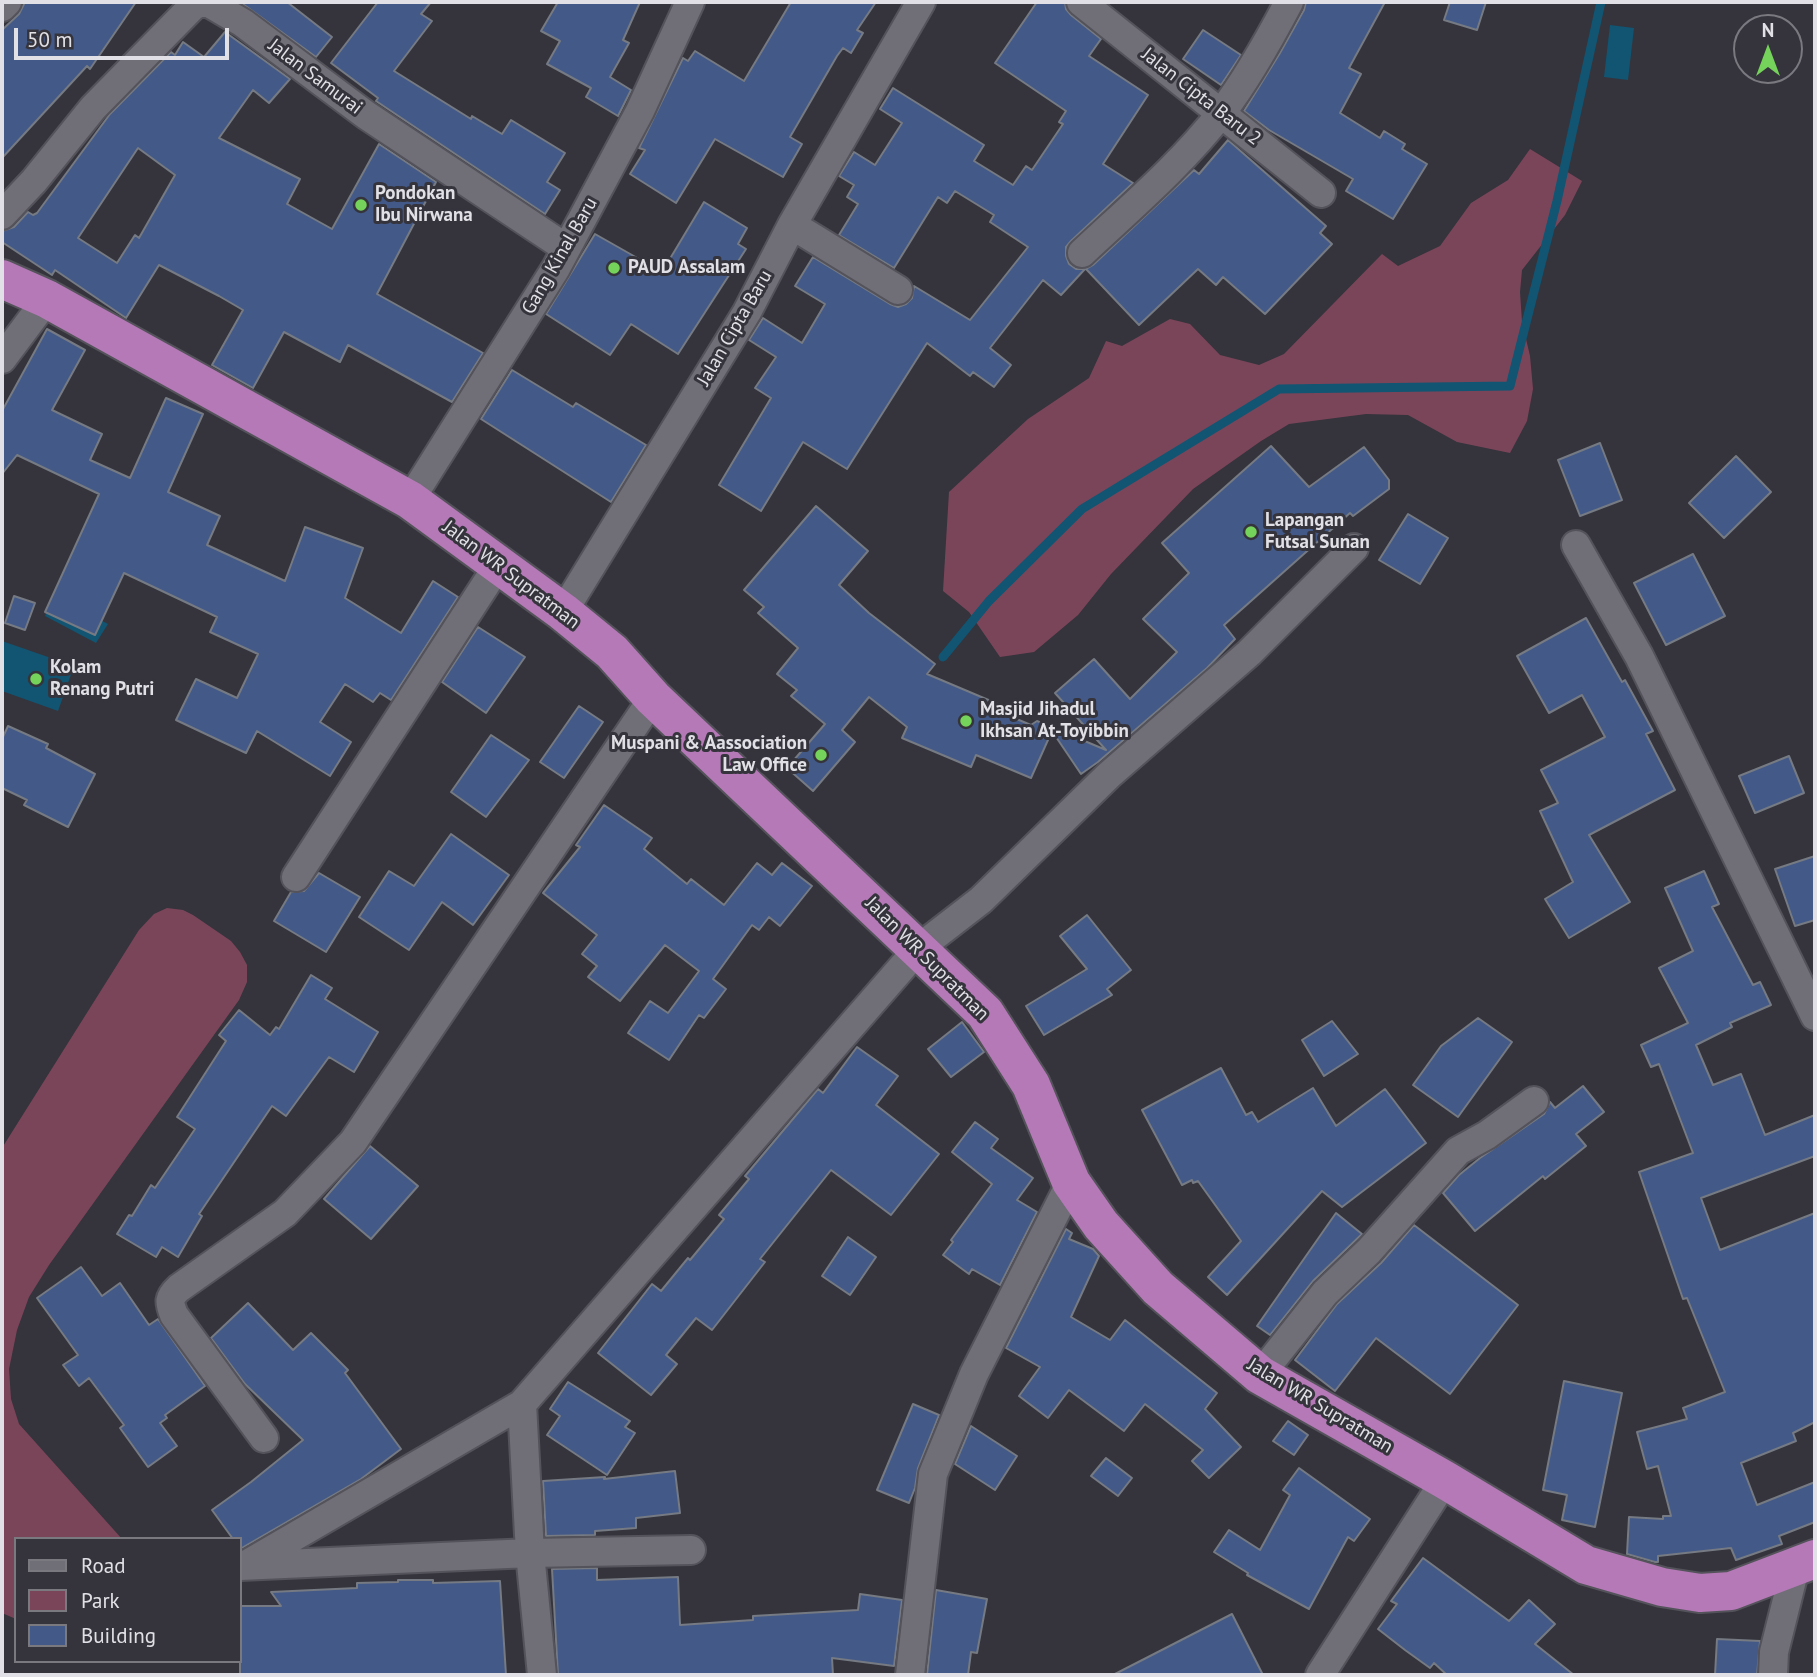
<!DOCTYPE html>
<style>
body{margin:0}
#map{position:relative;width:1817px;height:1677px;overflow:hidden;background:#35343c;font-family:"PT Sans",sans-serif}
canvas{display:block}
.frame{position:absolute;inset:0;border:4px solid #e1e0e6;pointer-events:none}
.legend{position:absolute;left:14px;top:1537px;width:228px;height:126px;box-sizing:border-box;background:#35343c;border:2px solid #7a7980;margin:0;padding:9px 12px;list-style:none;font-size:21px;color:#e1e0e6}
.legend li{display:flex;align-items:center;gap:14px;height:35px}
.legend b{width:35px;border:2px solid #7a7980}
.north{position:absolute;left:1733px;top:14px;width:70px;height:70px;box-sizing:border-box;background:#35343c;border:2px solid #7a7980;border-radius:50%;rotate:0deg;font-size:19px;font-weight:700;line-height:28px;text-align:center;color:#e1e0e6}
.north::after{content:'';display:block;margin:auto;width:24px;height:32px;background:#75d25b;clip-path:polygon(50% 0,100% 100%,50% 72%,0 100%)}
.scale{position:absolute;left:14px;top:28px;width:215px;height:32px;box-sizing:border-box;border:4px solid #e1e0e6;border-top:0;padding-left:9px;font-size:21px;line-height:24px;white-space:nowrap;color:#e1e0e6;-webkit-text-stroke:5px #35343c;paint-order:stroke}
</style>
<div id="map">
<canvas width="1817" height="1677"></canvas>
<div class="frame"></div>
<ul class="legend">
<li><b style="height:9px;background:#706e77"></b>Road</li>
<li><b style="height:19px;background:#7b4559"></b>Park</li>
<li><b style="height:19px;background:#435987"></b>Building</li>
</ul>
<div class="north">N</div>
<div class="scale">50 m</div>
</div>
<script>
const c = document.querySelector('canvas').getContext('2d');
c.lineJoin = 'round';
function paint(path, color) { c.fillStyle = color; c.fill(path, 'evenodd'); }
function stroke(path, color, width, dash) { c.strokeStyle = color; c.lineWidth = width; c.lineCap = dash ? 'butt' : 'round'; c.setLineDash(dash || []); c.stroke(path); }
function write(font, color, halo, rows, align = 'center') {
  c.font = font + ' "PT Sans",sans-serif'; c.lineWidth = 6; c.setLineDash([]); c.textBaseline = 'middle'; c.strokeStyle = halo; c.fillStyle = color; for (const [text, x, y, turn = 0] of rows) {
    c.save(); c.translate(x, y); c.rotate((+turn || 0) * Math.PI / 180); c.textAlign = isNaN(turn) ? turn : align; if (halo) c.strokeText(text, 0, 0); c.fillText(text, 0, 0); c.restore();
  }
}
paint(new Path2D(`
 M1530 149 1582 181 1565 215 1522 270 1520 292 1522 322 1530 356 1533 389 1527 421 1510 453 1457 442 1408 415 1366 414 1289 424 1261 441 1193 489 1111 574 1078 615 1034 652 1000 657 969 612 943 591 949 492 1028 419 1089 378 1106 341 1122 346 1170 319 1190 324 1220 355 1259 365 1284 354 1382 254 1398 266 1440 246 1471 203 1508 180Z
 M167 908 183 910 193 915 231 941 240 952 247 965V982L239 1000 49 1265 29 1297 17 1330 9 1369 11 1399 19 1424 122 1539H16V1619L2 1613V1148L139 930 154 914Z`), '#7b4559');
paint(new Path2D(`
 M1610 25 1634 28 1628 80 1604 77Z
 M54 596 108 624 96 643 45 616Z
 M2 641 74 666 58 711 2 691Z`), '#115572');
stroke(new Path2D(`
 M943 657 989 601 1082 509 1279 389 1510 386 1557 201 1601 2`), '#115572', 9);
const building = new Path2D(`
 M25 2H136L90 69 87 66 2 158V30L19 14Z
 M240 2H287L332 37 316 57Z
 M378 2H431L421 14 432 21 394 71 471 119 472 116 502 134 511 120 565 153 547 182 560 190 545 214 376 101 378 98 331 63Z
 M558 2H640L623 40 629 43 610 77 631 90 618 116 586 97 591 88 547 64 560 41 541 31Z
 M791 2H876L857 30 863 33 851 53 843 48 837 56 790 137 802 144 783 177 715 139 676 203 630 174 645 150 639 148 683 58 688 61 695 51 744 81Z
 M1037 2H1065L1066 9 1071 15 1101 39 1089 56 1148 95 1103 164 1133 183 1071 241 1066 247V256L1069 264 1076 269H1085L1061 295 1043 280 990 348 1011 365 994 387 973 372 970 376 927 343 847 469 803 442 761 511 719 485 771 398 755 388 776 357 749 340 763 318 802 343 825 304 795 286 813 257 890 304 898 307 906 304 912 298 914 286 970 320 1028 247 990 222 994 215 955 191 947 203 938 197 894 268 839 235 858 204 847 197 854 185 839 176 854 152 875 165 902 123 880 109 893 88 984 145 974 161 1013 185 1026 166 1032 170 1063 124 1059 122 1066 111 995 63Z
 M1306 2H1385L1349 68 1361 74 1340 113 1380 138 1384 131 1405 144 1402 149 1427 164 1393 219 1346 191 1353 179 1269 130 1244 111 1280 53 1304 10Z
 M1450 2H1486L1477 30 1444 20Z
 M1203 30 1241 55 1221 85 1183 59Z
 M225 32 290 79 269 103 253 90 219 138 300 179 287 204 332 229 379 144 436 182 377 294 483 353 452 402 348 345 340 362 284 332 253 388 212 365 243 310 219 296 159 265 126 318 55 270 52 275 2 242V231L14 227 28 212 33 215 37 213 110 114 171 52 175 55 183 42 204 57ZM138 148 175 175 139 238 135 235 117 263 78 238Z
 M1228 140 1326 226 1320 233 1332 244 1265 314 1223 277 1216 285 1198 269 1139 325 1086 269 1093 265 1194 170 1199 174Z
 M704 202 747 228 738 244 746 249 678 354 631 324 610 355 546 314 595 234 662 272Z
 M47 329 85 350 52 410 102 434 90 460 130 478 166 398 203 414 168 492 220 516 207 545 285 581 305 527 363 548 345 598 401 633 433 581 458 597 391 700 380 693 373 702 345 684 320 722 351 742 330 776 257 731 246 753 176 720 196 679 237 698 258 654 210 632 217 617 124 573 95 635 45 612 99 494 17 455 2 474V411Z
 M512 370 573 407 576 403 646 445 611 502 481 419Z
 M1600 443 1622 500 1580 516 1558 460Z
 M1271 446 1309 487 1364 447 1389 480V489L1353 516 1350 513 1224 625 1235 639 1207 668 1098 762 1081 774 1052 731 1031 778 976 755 971 767 902 738 907 727 869 697 842 730 855 742 813 791 787 768 825 724 791 696 797 690 777 674 798 648 758 613 764 607 744 590 816 506 868 551 839 585 869 613 935 664 927 674 998 704 995 710 1031 725 1037 721 1106 750 1055 693 1094 659 1130 699 1177 652 1143 619 1189 573 1162 543Z
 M1736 456 1771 492 1724 538 1689 503Z
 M1408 514 1448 538 1420 584 1379 560Z
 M1693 554 1725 616 1666 645 1634 583Z
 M14 596 35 603 25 630 5 623Z
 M1586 618 1622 682 1625 680 1653 731 1646 734 1675 790 1589 835 1630 902 1569 938 1545 899 1573 882 1540 811 1558 803 1541 770 1605 737 1582 695 1549 713 1517 656Z
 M478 627 525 657 486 713 442 682Z
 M579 706 603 722 564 778 540 762Z
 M8 726 48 744 46 748 95 774 68 827 24 805 27 800 2 788V739Z
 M491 735 529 760 486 817 451 792Z
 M1789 756 1804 793 1755 813 1739 776Z
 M604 805 652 838 644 849 687 884 691 879 724 905 757 863 772 875 782 863 812 886 780 926 769 917 759 930 752 925 713 979 726 989 704 1018 699 1015 669 1060 628 1033 650 1001 668 1013 699 971 665 945 620 1001 588 977 597 966 582 954 597 935 543 893 580 847 576 845Z
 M451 834 509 875 473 925 442 902 409 950 359 917 389 871 414 886Z
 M1815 856V920L1795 926 1775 869Z
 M1704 871 1719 904 1712 907 1753 985 1760 982 1771 1005 1730 1023 1732 1027 1696 1045 1713 1085 1741 1074 1765 1135 1815 1115V1156L1701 1198 1720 1250 1815 1213V1422L1793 1433 1796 1441 1741 1463 1757 1505 1815 1482V1522L1779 1536 1782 1544 1736 1560 1731 1548 1658 1556V1562H1655L1627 1554 1629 1517 1663 1519V1516H1671L1658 1466 1647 1469 1637 1432 1687 1419 1683 1408 1725 1392 1687 1298 1683 1299 1639 1172 1693 1153 1659 1064 1651 1067 1641 1045 1688 1023 1659 968 1693 951 1665 888Z
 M319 873 360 897 326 952 274 921 291 892 304 891Z
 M1087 915 1131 970 1107 989 1112 995 1044 1035 1026 1006 1087 969 1060 936Z
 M311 975 332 988 325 999 378 1032 354 1072 329 1057 286 1116 272 1106 199 1214 202 1216 178 1257 162 1247 156 1257 117 1234 129 1215 132 1216 151 1185 155 1188 195 1129 177 1117 226 1041 219 1035 239 1010 270 1035 276 1027 279 1029Z
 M1478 1018 1512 1042 1458 1117 1413 1085 1441 1046Z
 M1332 1021 1358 1054 1324 1076 1302 1040Z
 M962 1022 984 1052 951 1077 928 1049Z
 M857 1047 898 1076 876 1105 939 1154 891 1215 831 1170 760 1259 765 1262 712 1330 696 1318 666 1355 677 1364 651 1395 598 1353 652 1284 661 1291 688 1258 690 1260 724 1219 719 1215 749 1179 745 1176 818 1089 823 1093Z
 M1221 1068 1246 1115 1252 1112 1258 1122 1313 1088 1336 1126 1385 1089 1426 1143 1342 1207 1322 1191 1227 1295 1208 1277 1241 1241 1198 1181 1193 1183 1192 1180 1182 1185 1142 1110Z
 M1583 1086 1604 1112 1576 1134 1586 1146 1545 1179 1543 1176 1475 1231 1443 1193 1459 1175 1480 1158 1544 1114 1550 1102 1555 1108Z
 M975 1122 998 1139 991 1148 1033 1178 1017 1200 1037 1212 1000 1285 972 1269 969 1274 943 1255 953 1242 951 1240 992 1184 952 1152Z
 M370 1146 418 1186 371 1239 324 1199Z
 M1336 1213 1362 1234 1313 1281 1270 1335 1257 1326Z
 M1414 1225 1518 1305 1450 1394 1376 1338 1335 1391 1295 1360 1337 1304 1381 1263Z
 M1066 1229 1072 1233 1069 1239 1093 1249 1099 1256 1071 1317 1110 1340 1125 1320 1217 1393 1205 1409 1241 1447 1209 1478 1192 1461 1203 1450 1145 1404 1124 1431 1069 1390 1048 1418 1019 1396 1040 1367 1006 1348Z
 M848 1237 876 1257 850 1295 822 1276Z
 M81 1267 102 1296 120 1283 149 1325 158 1319 205 1386 165 1415 167 1418 160 1423 177 1446 148 1467 120 1428 124 1425 89 1378 79 1386 63 1365 78 1355 37 1298Z
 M248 1303 293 1350 311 1333 348 1370 345 1373 401 1449 361 1479 240 1549V1539H233L212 1510 251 1482 303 1440 245 1384 211 1338Z
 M1564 1381 1622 1393 1595 1527 1562 1520 1567 1495 1543 1490Z
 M568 1382 630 1421 625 1427 635 1433 607 1475 547 1435 560 1416 550 1409Z
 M913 1404 939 1415 918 1468 915 1488 909 1503 877 1490Z
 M1288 1421 1308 1435 1294 1455 1273 1441Z
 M971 1426 1017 1456 995 1490 955 1464Z
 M1106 1458 1132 1478 1118 1496 1091 1476Z
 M1299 1468 1370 1519 1354 1541 1348 1537 1309 1609 1247 1575 1248 1573 1214 1552 1229 1530 1260 1550 1290 1495 1283 1490Z
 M675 1471 680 1513 636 1518V1528L595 1531V1535L546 1536 543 1481 605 1477 604 1479Z
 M1423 1558 1509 1621 1529 1600 1555 1624 1535 1644 1574 1675H1447L1434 1663 1430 1668 1405 1650 1378 1629 1397 1604 1391 1601Z
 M597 1568V1580L678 1577 680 1625 753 1620V1616L858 1610 860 1594 902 1600 894 1666 832 1658 833 1675H558L552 1569Z
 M398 1580H433V1583L500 1581 506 1675H240V1606H281L271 1592 357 1588V1583L398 1582Z
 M936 1590 987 1599 977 1653 971 1652 968 1675H927Z
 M1232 1614 1263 1675H1113Z
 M1717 1639 1760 1641 1757 1675H1715Z`);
paint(building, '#435987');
stroke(building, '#757a83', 2);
const minor = new Path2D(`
 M1081 2 1321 193
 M2 7 7 2
 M2 215 34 181 93 108 192 7 198 3H209L243 23 366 115 566 248
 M792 225 898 290
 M1082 253C1130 208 1182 164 1222 112 1248 78 1269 40 1289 2
 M2 359 47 299
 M410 500 556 268 640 111 690 2
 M1576 545 1639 656 1815 1016
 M563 612 747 312 792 225 921 2
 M296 877 499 564
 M1260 1375 1325 1293 1369 1251 1458 1151 1487 1135 1534 1101
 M264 1438 174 1315C169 1302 168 1298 179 1288L285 1213 353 1142 653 698
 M249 1563 522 1404
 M240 1566 530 1553 691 1550
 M542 1675 530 1553 522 1404 919 948 981 900 1109 775 1249 653 1354 548
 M910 1675 933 1474 974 1374 1071 1182
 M1320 1675 1445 1480
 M1773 1675 1774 1652 1795 1568`);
const highway = new Path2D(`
 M2 279 47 299 410 500 563 612 612 652 653 698 985 1013 1031 1085 1071 1182 1101 1225 1158 1288 1260 1375 1445 1480 1586 1565 1662 1587 1700 1593 1731 1591 1815 1559`);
stroke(minor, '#54525a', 32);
stroke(highway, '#54525a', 42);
stroke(minor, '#706e77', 28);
stroke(highway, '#b479b6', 38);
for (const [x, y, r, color] of [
 [361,205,7,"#75d25b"],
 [614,268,7,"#75d25b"],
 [1251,532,7,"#75d25b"],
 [36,679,7,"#75d25b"],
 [966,721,7,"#75d25b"],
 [821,755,7,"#75d25b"]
]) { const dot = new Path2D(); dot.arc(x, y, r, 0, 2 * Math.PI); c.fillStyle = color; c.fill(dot); stroke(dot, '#35343c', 2.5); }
write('19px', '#e1e0e6', '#35343c', [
 ["Jalan Samurai",315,77,37],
 ["Jalan Cipta Baru 2",1201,97,38],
 ["Gang Kinal Baru",560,256,-60],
 ["Jalan Cipta Baru",735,328,-60],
 ["Jalan WR Supratman",511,575,37],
 ["Jalan WR Supratman",927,959,45],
 ["Jalan WR Supratman",1320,1406,31]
]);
write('bold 19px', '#e1e0e6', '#35343c', [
 ["Pondokan",375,194],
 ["Ibu Nirwana",375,216],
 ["PAUD Assalam",628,268],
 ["Lapangan",1265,521],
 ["Futsal Sunan",1265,543],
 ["Kolam",50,668],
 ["Renang Putri",50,690],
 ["Masjid Jihadul",980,710],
 ["Ikhsan At-Toyibbin",980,732],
 ["Muspani & Aassociation",807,744,"right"],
 ["Law Office",807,766,"right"]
], 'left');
</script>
